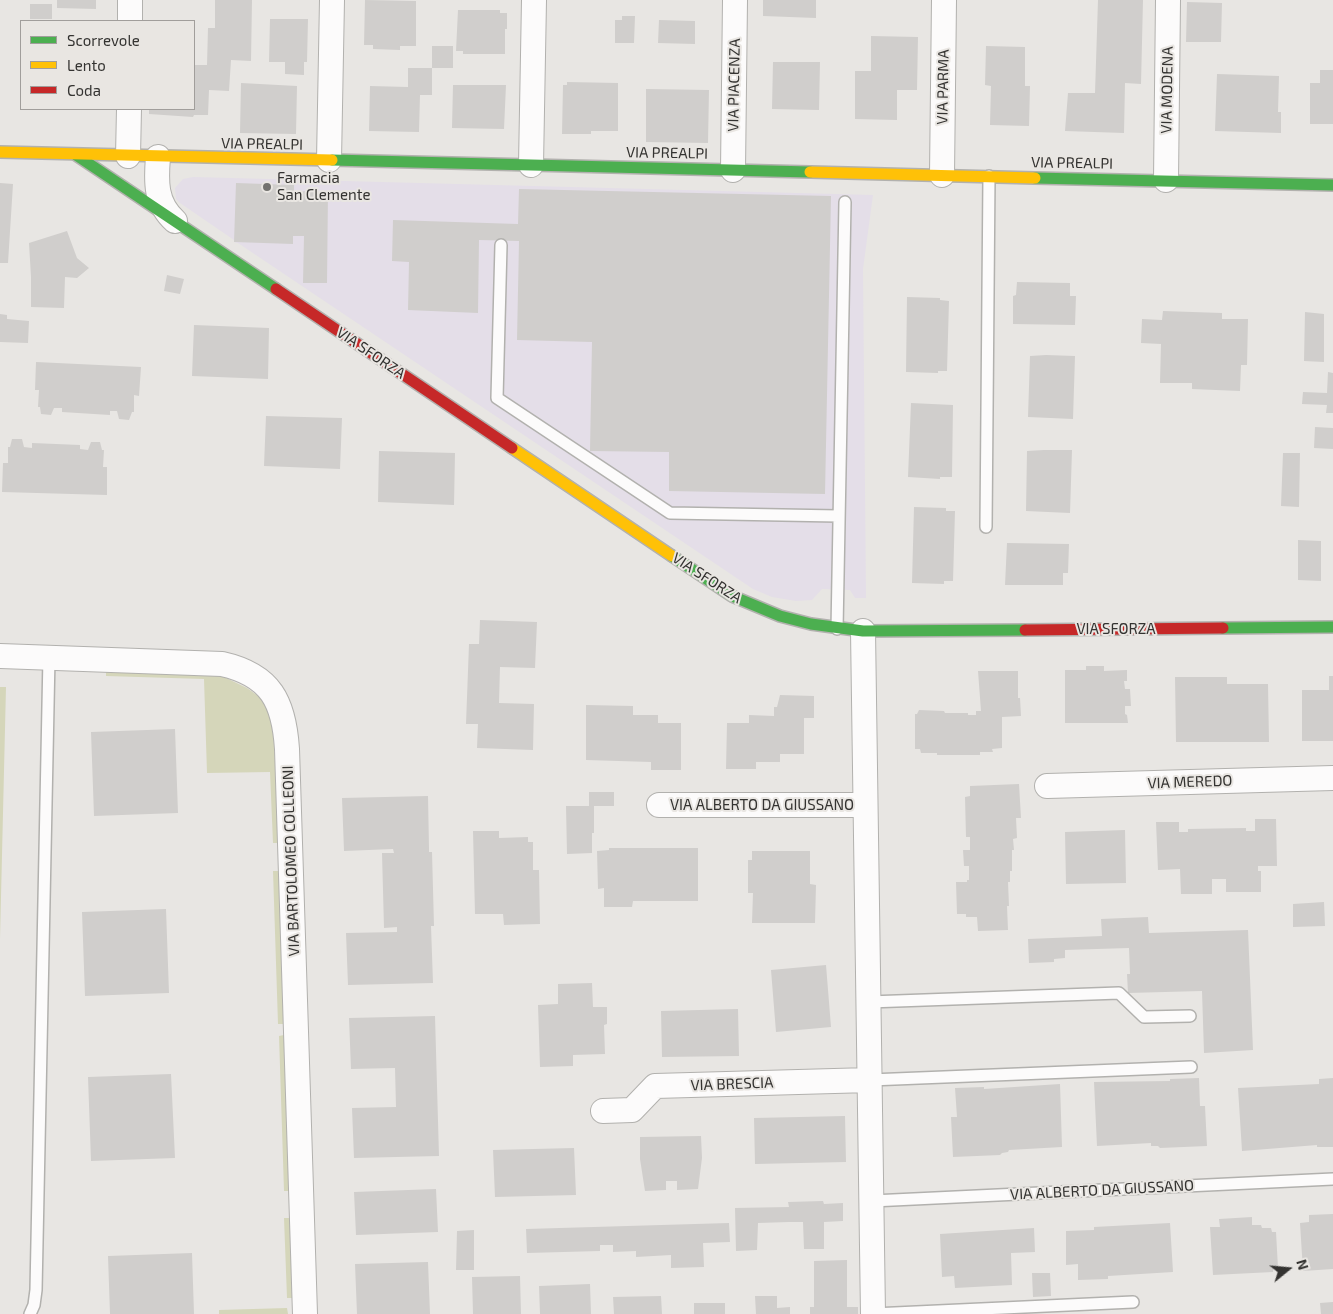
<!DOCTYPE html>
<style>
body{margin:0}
#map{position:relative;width:1333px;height:1314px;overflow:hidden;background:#e8e6e3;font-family:"Exo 2",sans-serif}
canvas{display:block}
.legend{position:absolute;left:20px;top:20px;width:175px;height:90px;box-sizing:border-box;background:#e9e6e2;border:1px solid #a19e9b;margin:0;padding:6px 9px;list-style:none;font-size:15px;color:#343331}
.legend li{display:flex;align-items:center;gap:10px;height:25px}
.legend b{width:25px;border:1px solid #a19e9b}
.north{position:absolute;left:1263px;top:1244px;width:50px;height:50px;-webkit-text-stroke:4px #e9e6e2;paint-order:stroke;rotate:73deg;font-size:14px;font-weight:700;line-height:20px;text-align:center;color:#343331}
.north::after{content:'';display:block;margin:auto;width:18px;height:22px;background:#343331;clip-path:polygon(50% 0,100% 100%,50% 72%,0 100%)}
</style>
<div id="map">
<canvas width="1333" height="1314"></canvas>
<ul class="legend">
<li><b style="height:6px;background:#4caf50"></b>Scorrevole</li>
<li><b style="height:6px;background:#ffc107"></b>Lento</li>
<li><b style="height:6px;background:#c62828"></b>Coda</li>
</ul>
<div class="north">N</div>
</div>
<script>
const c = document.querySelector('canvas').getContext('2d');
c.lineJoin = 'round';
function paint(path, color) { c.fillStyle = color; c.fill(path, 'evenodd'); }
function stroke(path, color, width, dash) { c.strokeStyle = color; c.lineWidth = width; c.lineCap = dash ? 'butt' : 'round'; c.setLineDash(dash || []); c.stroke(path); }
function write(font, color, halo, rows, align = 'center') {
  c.font = font + ' "Exo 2",sans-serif'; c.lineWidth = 4; c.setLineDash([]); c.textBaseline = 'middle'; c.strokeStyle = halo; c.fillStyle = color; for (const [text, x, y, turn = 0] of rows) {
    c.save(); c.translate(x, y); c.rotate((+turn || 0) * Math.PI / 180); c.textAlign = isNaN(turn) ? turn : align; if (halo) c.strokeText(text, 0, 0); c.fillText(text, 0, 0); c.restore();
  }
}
paint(new Path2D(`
 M193 177 873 195 863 269 866 598H855L850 590 822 589 812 600 796 601 772 597 753 589 238 243 234 242V240L180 203 176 199 175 188 183 179Z`), '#e4dee8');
paint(new Path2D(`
 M106 670 212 674 224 677 247 688 261 698 265 703 272 722 274 735 278 843H273L270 772 207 773 204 679 106 676Z
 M0 687H6L0 939Z
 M273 871H279L284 1024H278Z
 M284 1035 289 1191H284L279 1036Z
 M284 1218H290L292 1298H287Z
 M287 1308 288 1314H219V1310Z`), '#d5d6ba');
paint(new Path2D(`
 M57 0H96V9L57 8Z
 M215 0H252L251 61 231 60 229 91 209 90 208 115H194L193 117 149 114V109H194V65H207L208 28H215Z
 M365 0 416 1V46H400V50L373 49V45H364Z
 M763 0H816V18L763 16Z
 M1098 0H1143L1141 84 1125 83 1124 133 1065 131 1068 93H1095Z
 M1187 2 1222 3 1221 42H1186Z
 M30 4H52V19H30Z
 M458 10H500V13H507V29H505V54H463V51H456Z
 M622 16H635L634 43H615V20H622Z
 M270 19H308L307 62H304V75L285 74V62H269Z
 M659 20 695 21V44L658 43Z
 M871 36 918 37 917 90H897V120L855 119V71H871Z
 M432 46H453V68H432Z
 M986 46 1025 47V86H1030L1029 126 990 125 991 86 985 85Z
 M773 62H820L819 110 772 109Z
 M408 68H432V95H420L419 132 369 131 370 86 408 87Z
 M1320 70H1333V124H1310V83H1320Z
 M1217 74 1279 76 1278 112H1281V133L1215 131Z
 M567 82 618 83V131H591V134H562L563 85H567Z
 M241 83 297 86 296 134 240 133Z
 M453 85H506L504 129 452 128Z
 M646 89 709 90 708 143 646 142Z
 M0 183 13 184 8 263H0Z
 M236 183 294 185V191L328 192 327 283H303L304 236H293V244L234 242Z
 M519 189 831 196 825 494 669 491V452L590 451 592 342 517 340 519 241 479 240 478 313 408 310 409 262 392 261 393 220 518 224Z
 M67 231 77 258 89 268 77 278 65 277 64 308 31 307V277L29 243Z
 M167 275 184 279 180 294 164 291Z
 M1017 282 1070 283V296H1076L1075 325 1013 324V296L1016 295Z
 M907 297 940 298V300L949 301 947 371H938V373L906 372Z
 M1163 311 1222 313V319H1248L1247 365H1241L1240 391 1192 389V383H1160L1161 344 1141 343 1142 319 1162 320Z
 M1305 312 1324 314V362L1304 361Z
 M0 314 7 315V319L29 321 28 343 0 342Z
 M194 325 269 328 268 379 192 376Z
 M1046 355 1075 356 1073 419 1028 417 1030 356Z
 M36 362 141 367 139 396 134 395V412H132L129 420 119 419 117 411H110V415L62 412V408H54L51 415 41 414 40 407H38L39 390H35Z
 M1328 372 1333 373V413H1326L1327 405 1302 404 1303 392 1327 393Z
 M911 403 953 405 952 477H940V479L908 477Z
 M266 416 342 418 340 469 264 466Z
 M1315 427 1333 428V449L1314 448Z
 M12 439H22L24 447 32 448V443L80 445V449L88 450 91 442H100L102 450H104L103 467H107V495L2 492 3 463H8V447H10Z
 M1044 450H1072L1070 513 1026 511 1027 451Z
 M379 451 455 453 454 505 378 502Z
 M1283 453H1300L1299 507 1281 506Z
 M914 507 946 508V511H955L953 581H944V584L912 583Z
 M1298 540 1321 541V581L1298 580Z
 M1007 543 1069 544 1068 573H1063V585H1005Z
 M480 620 537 622 535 668 500 667 499 703 534 704 533 750 477 748 478 724H466L469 644H479Z
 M1086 666H1104V671L1127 670V681H1124L1125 689H1130L1131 706H1125V714L1127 715 1128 723H1065V670H1086Z
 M978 671H1018V698H1020L1021 716 1002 717V748L992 749 993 752H980V755H937V753H921L920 749H915V714H917L919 710 944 711 945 713H968V715H976V711H981Z
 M1329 676H1333V741H1302V690H1329Z
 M1175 677H1227V684H1268L1269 742H1176Z
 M780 695 814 696V718H804V754H780V762H756V769H726L727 723H749V715L774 716V707H777Z
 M586 705 633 706V715H658V723H681V770H651V762L586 760Z
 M175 729 178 813 94 816 91 732Z
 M1019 784 1021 818H1016L1017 838 1013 839 1014 850H1012V871H1010V882H1008L1009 906H1007L1008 930 978 931 977 917H966V914H957L956 882H967V880H969V866H964L963 850H970V837H966L965 797 970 796V786Z
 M589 792H614V806H594V833H592V853L567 854 566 806H589Z
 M428 796 429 848V852H432L434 926H431L433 983 348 985 346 933 397 932V927L384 928 382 853H394L393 849 344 851 342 798Z
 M1255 819H1276L1277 866H1258V871H1261V892H1226V879H1212V894H1181L1180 869 1158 870 1156 822H1179V832H1188V829L1246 828V831H1255Z
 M1125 830 1126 883 1066 884 1065 832Z
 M473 831H499V838L528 837V842H533V870H539L540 924 504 925 503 914H475Z
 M609 848H698V901H633L632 907H604V888L598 889 597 851 609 850Z
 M752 851H810V884L816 885 815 923H752L753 893H748V860H752Z
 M1324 902 1325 926 1293 927V904Z
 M166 909 169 993 85 996 82 912Z
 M1148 917 1149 933 1248 930 1253 1050 1204 1053 1202 991 1128 993 1127 974H1130L1129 948 1065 950V958L1054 959V962L1029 963 1028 939 1102 936 1101 919Z
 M826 965 831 1027 776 1032 771 970Z
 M592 983 593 1007H607V1024L604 1025 605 1054 573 1055V1066L540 1067 538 1005 558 1004V984Z
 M738 1009 739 1056 662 1057 661 1011Z
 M435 1016 439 1156 354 1158 352 1108 396 1107 395 1068 351 1069 349 1018Z
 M171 1074 175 1158 91 1161 88 1077Z
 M1199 1078 1200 1106H1205L1207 1146 1160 1148 1158 1146H1151V1143L1097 1146 1094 1082 1170 1081V1079Z
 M1333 1078V1147H1317V1145L1242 1151 1238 1088 1319 1084V1079Z
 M1060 1084 1062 1147 1009 1150 1008 1152 1002 1153 1000 1155 953 1157 951 1117H957L955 1088 984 1087V1089Z
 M845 1116 846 1162 755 1164 754 1118Z
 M701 1136 702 1158 698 1189 677 1190V1181H666V1190L645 1191 640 1159V1137Z
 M574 1148 576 1195 495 1197 493 1150Z
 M436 1189 438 1232 356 1235 354 1192Z
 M823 1201 824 1204 843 1203V1221L824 1222V1249H804L803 1222H789L758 1223 757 1250 736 1251 735 1208 789 1207 788 1202Z
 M1333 1214V1269L1303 1271 1300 1223 1309 1222V1215Z
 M1252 1217V1225H1261L1262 1228H1271L1272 1232H1276L1278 1268H1273V1272L1213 1275 1210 1227H1220L1219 1219Z
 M729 1223 730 1242 703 1243 704 1267 671 1268V1255L636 1257V1251L613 1252V1245H600V1251L527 1253 526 1229Z
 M1170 1223 1173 1272 1108 1276V1279L1078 1280V1264L1066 1265V1231L1094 1230V1227Z
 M1034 1228 1035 1252 1011 1253 1012 1285 955 1288 954 1276 942 1277 940 1234Z
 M474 1230V1270H456L457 1231Z
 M192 1253 194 1314H110L108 1256Z
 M847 1260V1307H858V1314H810V1307H814V1261Z
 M428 1262 430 1314H357L355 1264Z
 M1032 1273H1050L1051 1296 1033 1297Z
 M520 1276 521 1314H473L472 1277Z
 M590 1284 591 1314H540L539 1286Z
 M661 1296 662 1314H614L613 1297Z
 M755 1296H777V1308L790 1307V1314H756Z
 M1333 1302V1314H1321L1320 1303Z
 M694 1303H725V1314H694Z`), '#d0cecc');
const lane = new Path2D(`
 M501 245 497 398 670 513 838 516
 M986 527 989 176
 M837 629 845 202
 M869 1002 1119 993 1144 1017 1190 1016
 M870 1080 1191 1067
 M872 1201 1333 1179
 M30 1314 34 1305 36 1290 49 657
 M873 1314 1133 1302`);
const street = new Path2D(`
 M130 21V0
 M128 156 129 109
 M158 157C156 181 155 203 175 221
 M329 160 332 0
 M531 165 534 0
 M733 170 735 0
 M942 175 944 0
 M1166 180 1168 0
 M863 631 873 1314
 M0 656 222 664C271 675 284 702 287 749L305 1314
 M1047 786 1333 778
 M659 805H865
 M603 1111 632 1110 655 1086 870 1080`);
const fast = new Path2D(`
 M76 155 276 289
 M332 160 810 172
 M1035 178 1333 185
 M672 556 732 596 780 616 811 624 863 631 1025 630
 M1223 628 1333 627`);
const slow = new Path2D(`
 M0 152 332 160
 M810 172 1035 178
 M512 448 672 556`);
const jam = new Path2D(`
 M276 289 512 448
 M1025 630 1223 628`);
stroke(lane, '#b2b1ae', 14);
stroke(street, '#b2b1ae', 26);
stroke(fast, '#b2b1ae', 14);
stroke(slow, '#b2b1ae', 14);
stroke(jam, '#b2b1ae', 14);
stroke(lane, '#fcfbfb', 11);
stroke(street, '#fcfbfb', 24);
stroke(fast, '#4caf50', 11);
stroke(slow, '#ffc107', 11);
stroke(jam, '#c62828', 11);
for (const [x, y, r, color] of [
 [267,187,5,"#73726f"]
]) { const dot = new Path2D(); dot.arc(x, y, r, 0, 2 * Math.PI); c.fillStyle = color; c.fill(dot); stroke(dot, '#e9e6e2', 2); }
write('15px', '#343331', '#e9e6e2', [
 ["VIA PIACENZA",734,85,-89],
 ["VIA PARMA",943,87,-89],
 ["VIA MODENA",1167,90,-89],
 ["VIA PREALPI",262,144,1],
 ["VIA PREALPI",667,153,1],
 ["VIA PREALPI",1072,163,1],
 ["VIA SFORZA",371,353,34],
 ["VIA SFORZA",707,578,33],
 ["VIA SFORZA",1116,629],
 ["VIA MEREDO",1190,782,-2],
 ["VIA ALBERTO DA GIUSSANO",762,805],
 ["VIA BARTOLOMEO COLLEONI",291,861,-92],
 ["VIA BRESCIA",732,1084,-2],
 ["VIA ALBERTO DA GIUSSANO",1102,1190,-3]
]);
write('15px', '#343331', '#e9e6e2', [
 ["Farmacia",277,178],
 ["San Clemente",277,195]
], 'left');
</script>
